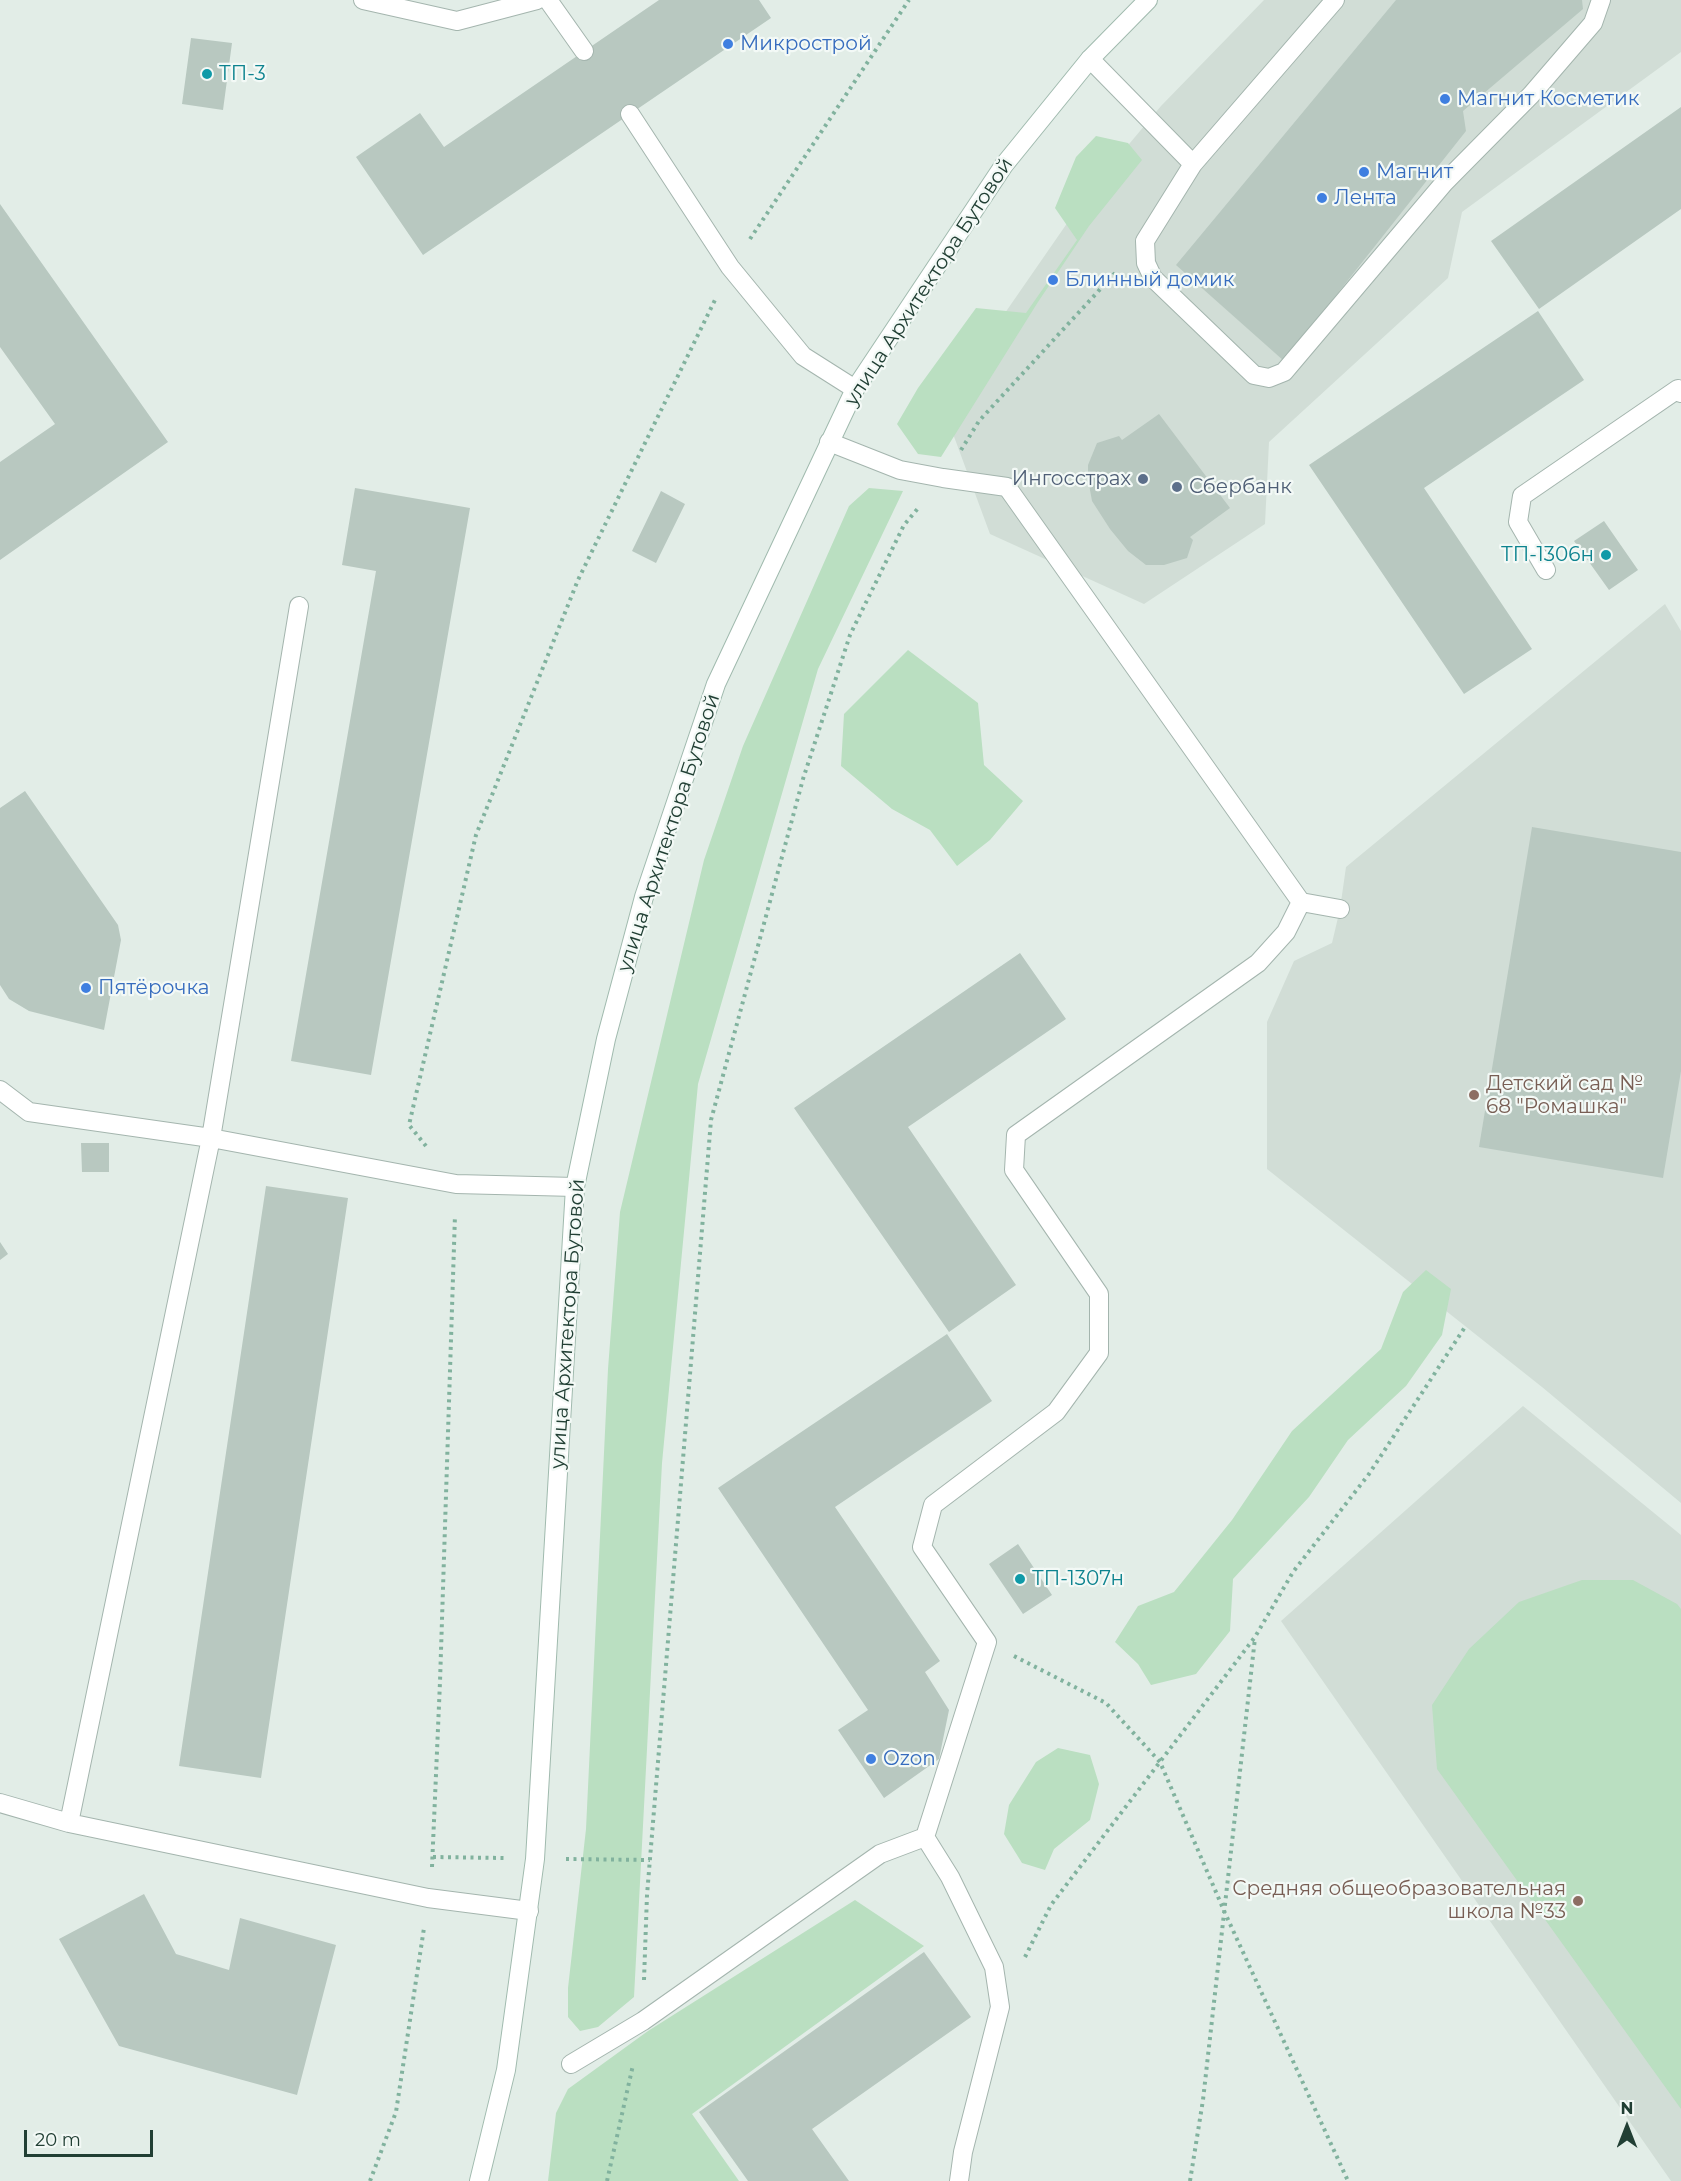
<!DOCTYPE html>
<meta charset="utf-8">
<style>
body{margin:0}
#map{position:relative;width:1681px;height:2181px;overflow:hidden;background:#e2ede7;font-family:Montserrat,sans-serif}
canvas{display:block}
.north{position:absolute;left:1597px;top:2097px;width:60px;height:60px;-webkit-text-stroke:4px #f3f9f6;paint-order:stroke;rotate:0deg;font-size:16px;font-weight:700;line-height:24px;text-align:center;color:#213f34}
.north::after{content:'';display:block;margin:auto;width:21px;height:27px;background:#213f34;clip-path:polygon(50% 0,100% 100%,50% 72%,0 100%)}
.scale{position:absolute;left:24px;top:2130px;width:129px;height:27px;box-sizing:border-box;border:3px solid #213f34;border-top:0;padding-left:8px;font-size:18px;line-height:21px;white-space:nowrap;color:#213f34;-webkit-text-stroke:4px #f3f9f6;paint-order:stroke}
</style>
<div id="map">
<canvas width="1681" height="2181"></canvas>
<div class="north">N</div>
<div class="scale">20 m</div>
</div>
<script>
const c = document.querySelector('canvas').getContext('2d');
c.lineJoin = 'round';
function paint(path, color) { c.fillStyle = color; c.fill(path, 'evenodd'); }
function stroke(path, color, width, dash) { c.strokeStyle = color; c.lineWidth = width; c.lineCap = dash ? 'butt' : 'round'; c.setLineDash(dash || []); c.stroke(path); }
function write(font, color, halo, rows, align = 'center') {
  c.font = font + ' Montserrat,sans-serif'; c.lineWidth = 4.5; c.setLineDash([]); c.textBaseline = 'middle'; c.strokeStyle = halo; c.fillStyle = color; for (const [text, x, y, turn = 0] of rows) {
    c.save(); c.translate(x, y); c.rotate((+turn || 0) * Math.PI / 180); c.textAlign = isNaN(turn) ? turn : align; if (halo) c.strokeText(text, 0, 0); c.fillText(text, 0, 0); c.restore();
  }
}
paint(new Path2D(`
 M1264 0H1681V52L1462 212 1448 278 1269 442 1265 524 1144 604 990 534 942 404 1088 193 1161 106Z
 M1665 604 1681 631V1503L1542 1387 1267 1169V1022L1294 961 1332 943 1340 909 1346 867Z
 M1523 1406 1681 1535V2181H1671L1281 1621Z`), '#d1ddd6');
paint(new Path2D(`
 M1096 136 1128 143 1142 160 1089 226 1038 302 941 457 918 454 897 424 918 388 976 308 1026 313 1077 240 1055 208 1076 157Z
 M869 488 903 491 818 669 698 1084 662 1463 634 1997 598 2027 580 2031 568 2017V1988L586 1829 608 1369 620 1212 704 860 743 746 849 506Z
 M908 650 978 703 984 765 1023 801 990 840 957 866 930 830 892 809 841 766 844 714Z
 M1426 1270 1451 1289 1442 1335 1406 1386 1348 1440 1309 1497 1233 1579 1230 1631 1196 1674 1151 1685 1138 1664 1115 1642 1138 1606 1174 1592 1232 1520 1292 1431 1381 1349 1403 1292Z
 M1582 1580H1633L1677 1604 1681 1609V2109L1437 1769 1432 1705 1469 1649 1519 1602Z
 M1058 1748 1090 1755 1099 1784 1090 1820 1054 1849 1045 1870 1022 1863 1004 1834 1009 1805 1036 1762Z
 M855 1900 924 1946 692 2114 739 2181H548L556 2113 568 2089 648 2031Z`), '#badfc1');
paint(new Path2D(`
 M659 0H759L771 18 423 255 356 157 420 113 444 147Z
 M1396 0H1582L1583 9 1463 111 1466 131 1284 361 1176 265Z
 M191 38 232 43 223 110 182 104Z
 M1681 107V209L1539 309 1491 241Z
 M0 204 168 442 0 560V462L55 424 0 347Z
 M1538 311 1584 380 1424 488 1532 649 1464 694 1309 465Z
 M1159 414 1230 508 1190 537 1193 540 1187 558 1164 565H1146L1128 551 1110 529 1092 501 1088 479V465L1097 443 1119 436 1122 440Z
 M355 488 470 508 371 1075 291 1061 376 571 342 565Z
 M661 491 685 504 656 563 632 551Z
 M1604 521 1638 570 1609 590 1574 541Z
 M25 791 118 925 121 940 104 1030 29 1011 9 999 0 985V808Z
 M1532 827 1681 852V1071L1663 1178 1479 1147Z
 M1020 953 1066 1019 908 1127 1016 1285 949 1332 794 1108Z
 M81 1143H109V1172H82Z
 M266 1186 348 1198 261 1778 179 1766Z
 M0 1242 8 1254 0 1260Z
 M947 1334 992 1401 835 1507 940 1661 925 1672 949 1710 939 1759 884 1798 838 1730 868 1710 718 1488Z
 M1018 1544 1052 1595 1023 1614 989 1564Z
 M144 1894 176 1954 229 1970 240 1918 336 1945 297 2095 119 2046 59 1939Z
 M924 1952 971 2017 812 2129 849 2181H748L699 2112Z`), '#b8c8c0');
const service = new Path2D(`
 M363 0 457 21 537 0
 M548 0 584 51
 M1335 0 1193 164 1145 241 1146 263 1153 278 1254 375 1269 378 1284 372 1444 183 1531 95 1593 23 1601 0
 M1090 59 1193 164
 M630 114 730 267 803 356 855 389
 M1546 570 1518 522 1522 496 1678 389 1681 393
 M1301 902 1340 909
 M0 1090 29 1112 211 1138 456 1184 575 1187
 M0 1803 69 1823 428 1898 529 1911
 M69 1823 211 1138 299 606
 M925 1837 950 1877 994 1967 1000 2007 963 2152 959 2181
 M571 2064 643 2021 880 1854 925 1837 987 1642 922 1547 933 1505 1056 1412 1099 1353V1294L1014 1170 1016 1135 1258 963 1286 932 1301 902 1007 487 943 478 900 470 829 442`);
const secondary = new Path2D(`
 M479 2181 506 2070 535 1859 575 1187 606 1039 644 897 716 684 855 389 1004 165 1090 59 1148 0`);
stroke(service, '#a4b5ae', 20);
stroke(secondary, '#a0baae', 20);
stroke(new Path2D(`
 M750 239 909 0
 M961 450 979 421 1115 273
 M426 1146 409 1125 476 835 578 580 715 300
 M1014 1656 1106 1703 1160 1762 1225 1913 1348 2181
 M433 1857 504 1858
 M566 1859 650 1860
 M432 1867 440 1682 455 1215
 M1025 1957 1051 1905 1255 1637 1293 1572 1369 1474 1465 1327
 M644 1980 647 1895 711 1120 803 779 850 635 904 525 919 507
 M370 2181 396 2112 424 1928
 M607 2181 633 2065
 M1190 2181 1203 2100 1255 1638`), '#81b29e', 4, [3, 4.5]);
stroke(service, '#fff', 18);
stroke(secondary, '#fff', 18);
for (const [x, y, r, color] of [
 [728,44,6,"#3f7fe0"],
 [207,74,6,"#0f9aa8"],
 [1445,99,6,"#3f7fe0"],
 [1364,172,6,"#3f7fe0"],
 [1322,198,6,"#3f7fe0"],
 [1053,280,6,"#3f7fe0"],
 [1143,479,6,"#5c6f8a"],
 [1177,487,6,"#5c6f8a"],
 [1606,555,6,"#0f9aa8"],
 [86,988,6,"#3f7fe0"],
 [1474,1095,6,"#8d6e63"],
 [1020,1579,6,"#0f9aa8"],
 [871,1759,6,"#3f7fe0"],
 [1578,1901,6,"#8d6e63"]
]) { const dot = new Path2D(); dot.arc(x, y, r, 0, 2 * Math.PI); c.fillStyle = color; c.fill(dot); stroke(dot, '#f3f9f6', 2); }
write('20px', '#366cbe', '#f3f9f6', [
 ["Микрострой",740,44],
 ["Магнит Косметик",1457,99],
 ["Магнит",1376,172],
 ["Лента",1334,198],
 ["Блинный домик",1065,280],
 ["Пятёрочка",98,988],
 ["Ozon",883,1759]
], 'left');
write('20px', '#0d838f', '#f3f9f6', [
 ["ТП-3",219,74],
 ["ТП-1306н",1594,555,"right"],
 ["ТП-1307н",1032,1579]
], 'left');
write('20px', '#213f34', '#f3f9f6', [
 ["улица Архитектора Бутовой",929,282,-57],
 ["улица Архитектора Бутовой",669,833,-72],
 ["улица Архитектора Бутовой",568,1324,-86]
]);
write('20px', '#4e5e75', '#f3f9f6', [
 ["Ингосстрах",1131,479],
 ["Сбербанк",1189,487,"left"]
], 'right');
write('20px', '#785e54', '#f3f9f6', [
 ["Детский сад №",1486,1084],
 ["68 \"Ромашка\"",1486,1107],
 ["Средняя общеобразовательная",1566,1889,"right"],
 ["школа №33",1566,1912,"right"]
], 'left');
</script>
